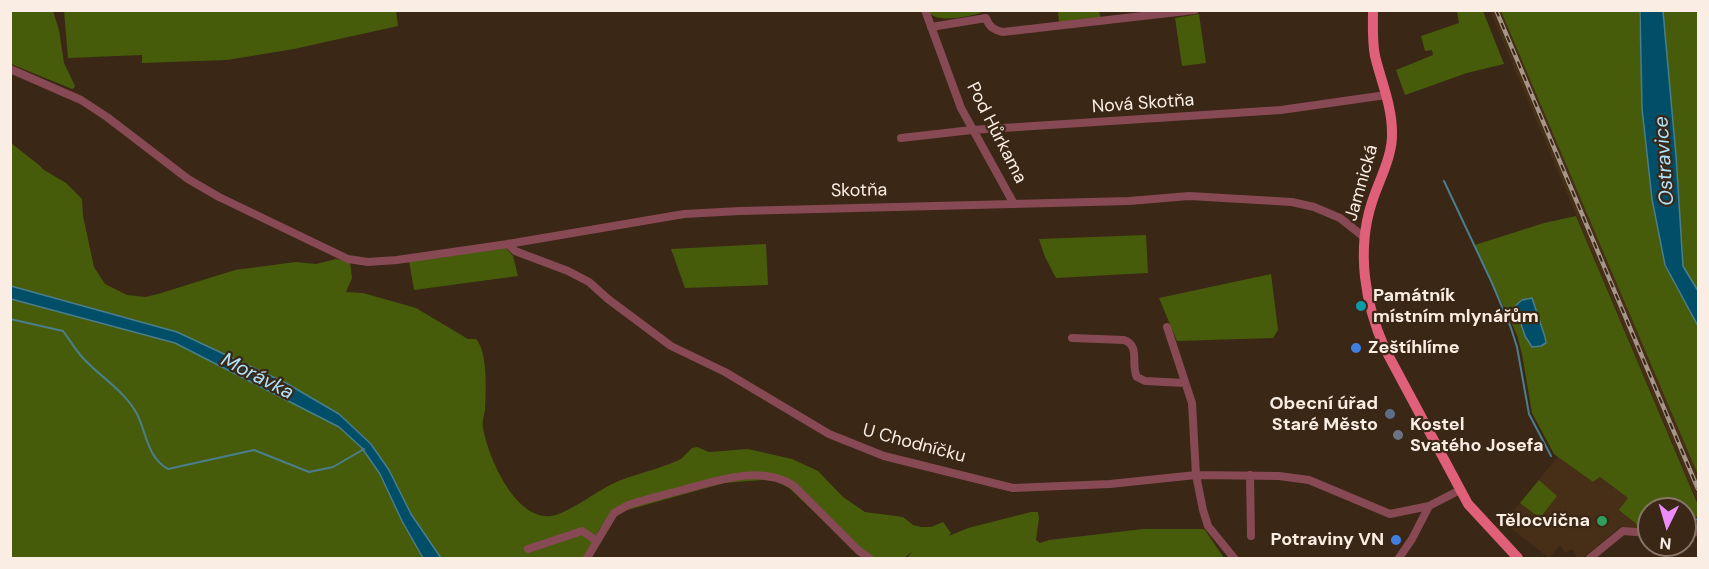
<!DOCTYPE html>
<meta charset="utf-8">
<style>
body{margin:0}
#map{position:relative;width:1709px;height:569px;overflow:hidden;background:#3a2716;font-family:"DM Sans",sans-serif}
canvas{display:block}
.frame{position:absolute;inset:0;border:12px solid #faede3;pointer-events:none}
.north{position:absolute;left:1637px;top:497px;width:60px;height:60px;box-sizing:border-box;background:#3a2716;border:2px solid #877668;border-radius:50%;rotate:185deg;font-size:16px;font-weight:700;line-height:24px;text-align:center;color:#faede3}
.north::after{content:'';display:block;margin:auto;width:21px;height:27px;background:#ec8cfa;clip-path:polygon(50% 0,100% 100%,50% 72%,0 100%)}
</style>
<div id="map">
<canvas width="1709" height="569"></canvas>
<div class="frame"></div>
<div class="north">N</div>
</div>
<script>
const c = document.querySelector('canvas').getContext('2d');
c.lineJoin = 'round';
function paint(path, color) { c.fillStyle = color; c.fill(path, 'evenodd'); }
function stroke(path, color, width, dash) { c.strokeStyle = color; c.lineWidth = width; c.lineCap = dash ? 'butt' : 'round'; c.setLineDash(dash || []); c.stroke(path); }
function write(font, color, halo, rows, align = 'center') {
  c.font = font + ' "DM Sans",sans-serif'; c.lineWidth = 4.5; c.setLineDash([]); c.textBaseline = 'middle'; c.strokeStyle = halo; c.fillStyle = color; for (const [text, x, y, turn = 0] of rows) {
    c.save(); c.translate(x, y); c.rotate((+turn || 0) * Math.PI / 180); c.textAlign = isNaN(turn) ? turn : align; if (halo) c.strokeText(text, 0, 0); c.fillText(text, 0, 0); c.restore();
  }
}
paint(new Path2D(`
 M1490 11H1501L1572 175 1698 475V503Z
 M1558 456 1593 482 1600 477 1649 514 1648 529 1620 527 1583 558H1577L1573 549 1565 553 1560 545 1549 558 1504 523Z`), '#462e17');
paint(new Path2D(`
 M10 11H53L59 30 64 63 75 86 74 88 72 89 11 64Z
 M396 11 398 26 294 49 227 60 142 63V55L68 58 64 11Z
 M928 11H982L980 13C968 17 934 24 928 11Z
 M1058 11H1099L1101 19 1059 23Z
 M1457 11H1483L1504 64 1467 73 1405 95 1396 70 1433 55 1432 50 1425 51 1421 36 1459 23Z
 M1501 11H1639L1643 114 1698 325V475Z
 M1663 11H1698V291L1683 266 1676 156Z
 M1199 14 1206 63 1182 66 1175 18Z
 M11 143 39 165 44 170 66 183 82 199 83 216 94 267 105 284 127 295 145 297 158 294 235 270 296 262 316 264 336 259 350 262 352 278 346 292 363 293 416 308 468 339H476C488 352 486 392 485 410 484 416 482 421 483 428 488 457 515 520 551 516 567 514 596 492 612 484 631 475 652 471 672 463L681 459 692 448 697 447 709 452 748 449 792 459 818 471 843 497 865 512 903 517 913 525 921 527H931L943 522 951 533 949 536 968 528 1031 512H1038L1039 518 1036 540 1040 543 1049 540 1143 529H1202L1205 530 1224 558H907L912 552 904 558H873L849 545 789 488 776 481 763 480 724 483 624 511 600 528 584 558H441L411 514 389 470 372 444 339 414 286 383 177 332 11 286Z
 M1576 216 1698 505V516L1685 521V509H1649V515L1640 527 1619 510 1628 498 1600 477 1593 482 1554 454 1532 413 1522 354 1517 335 1475 245 1544 223Z
 M1146 235 1148 273 1056 278 1045 257 1039 239Z
 M766 244 768 285 685 288 671 249Z
 M505 247 513 256 518 276 414 290 409 261Z
 M1271 274 1278 330 1273 338 1177 341 1159 298Z
 M10 299 175 343 339 427 362 448 380 474 402 521 423 558H11Z
 M1539 480 1557 496 1540 518 1520 503Z`), '#465c0a');
const water = new Path2D(`
 M1640 11H1663L1676 156 1683 266 1698 291V326L1665 265 1652 199 1642 108Z
 M11 286 177 332 286 383 339 414 371 444 389 470 411 514 441 558H423L402 521 380 474 362 448 339 427 175 343 11 299Z
 M1532 298 1545 337 1546 343 1541 346 1532 347 1525 336 1515 306 1522 300Z`);
paint(water, '#004e67');
stroke(water, '#4b7e8c', 1.5);
stroke(new Path2D(`
 M1444 181 1492 283 1511 328 1517 347 1529 414 1551 456
 M10 319 63 331C69 339 75 349 82 357 100 377 124 390 137 414 147 434 147 457 168 469L254 450 309 472 333 467 364 449
 M1685 523 1698 519`), '#4b7e8c', 2);
stroke(new Path2D(`
 M925 10 961 108 1014 204
 M931 27 986 18C989 27 994 30 1003 32L1195 10
 M10 69 81 100 107 117 188 179 219 197 348 259 368 262 397 260 508 244 684 214 740 211 1129 201 1189 196 1292 202 1314 207 1340 218 1364 237
 M901 138 972 130 1281 110 1386 95
 M508 244 515 251 568 271 589 282 608 299 671 346 725 372 829 434 884 456 1013 488 1110 484 1196 475 1279 476 1309 480 1390 514 1429 506
 M1167 327 1192 403 1196 475 1203 510 1208 526 1234 558
 M1072 338 1124 340C1141 346 1130 364 1137 377L1145 381 1185 383
 M1250 475 1251 536
 M1685 534 1698 532
 M528 549 582 531 597 541
 M587 558 614 513 628 505C645 499 664 495 682 490 716 481 762 464 794 486L859 551 869 558
 M1399 558 1412 539 1429 506 1460 490
 M1590 558 1623 531 1649 533`), '#874953', 8);
stroke(new Path2D(`
 M1373 10C1373 26 1372 41 1375 56 1381 81 1392 106 1392 132 1393 156 1379 180 1372 202 1356 251 1365 304 1385 349L1468 504 1518 558`), '#df6078', 10);
const rail = new Path2D(`
 M1496 10 1698 489`);
stroke(rail, '#a69689', 4.5);
stroke(rail, '#3a2716', 2, [7]);
for (const [x, y, r, color] of [
 [1361,306,6,"#0f9aa8"],
 [1356,348,6,"#3f7fe0"],
 [1390,414,6,"#5c6f8a"],
 [1398,435,6,"#6b7280"],
 [1602,521,6,"#2e9e5b"],
 [1396,540,6,"#3f7fe0"]
]) { const dot = new Path2D(); dot.arc(x, y, r, 0, 2 * Math.PI); c.fillStyle = color; c.fill(dot); stroke(dot, '#3a2716', 2); }
write('18px', '#faede3', '#3a2716', [
 ["Nová Skotňa",1143,104,-4],
 ["Pod Hůrkama",996,133,63],
 ["Jamnická",1362,183,-74],
 ["Skotňa",859,191,-1],
 ["U Chodníčku",914,444,15]
]);
write('bold 18px', '#faede3', '#3a2716', [
 ["Památník",1373,296],
 ["místním mlynářům",1373,317],
 ["Zeštíhlíme",1368,348],
 ["Obecní úřad",1378,404,"right"],
 ["Staré Město",1378,425,"right"],
 ["Kostel",1410,425],
 ["Svatého Josefa",1410,446],
 ["Tělocvična",1590,521,"right"],
 ["Potraviny VN",1384,540,"right"]
], 'left');
write('italic 20px', '#aee2fb', '#3a2716', [
 ["Ostravice",1665,161,-94],
 ["Morávka",257,377,27]
]);
</script>
